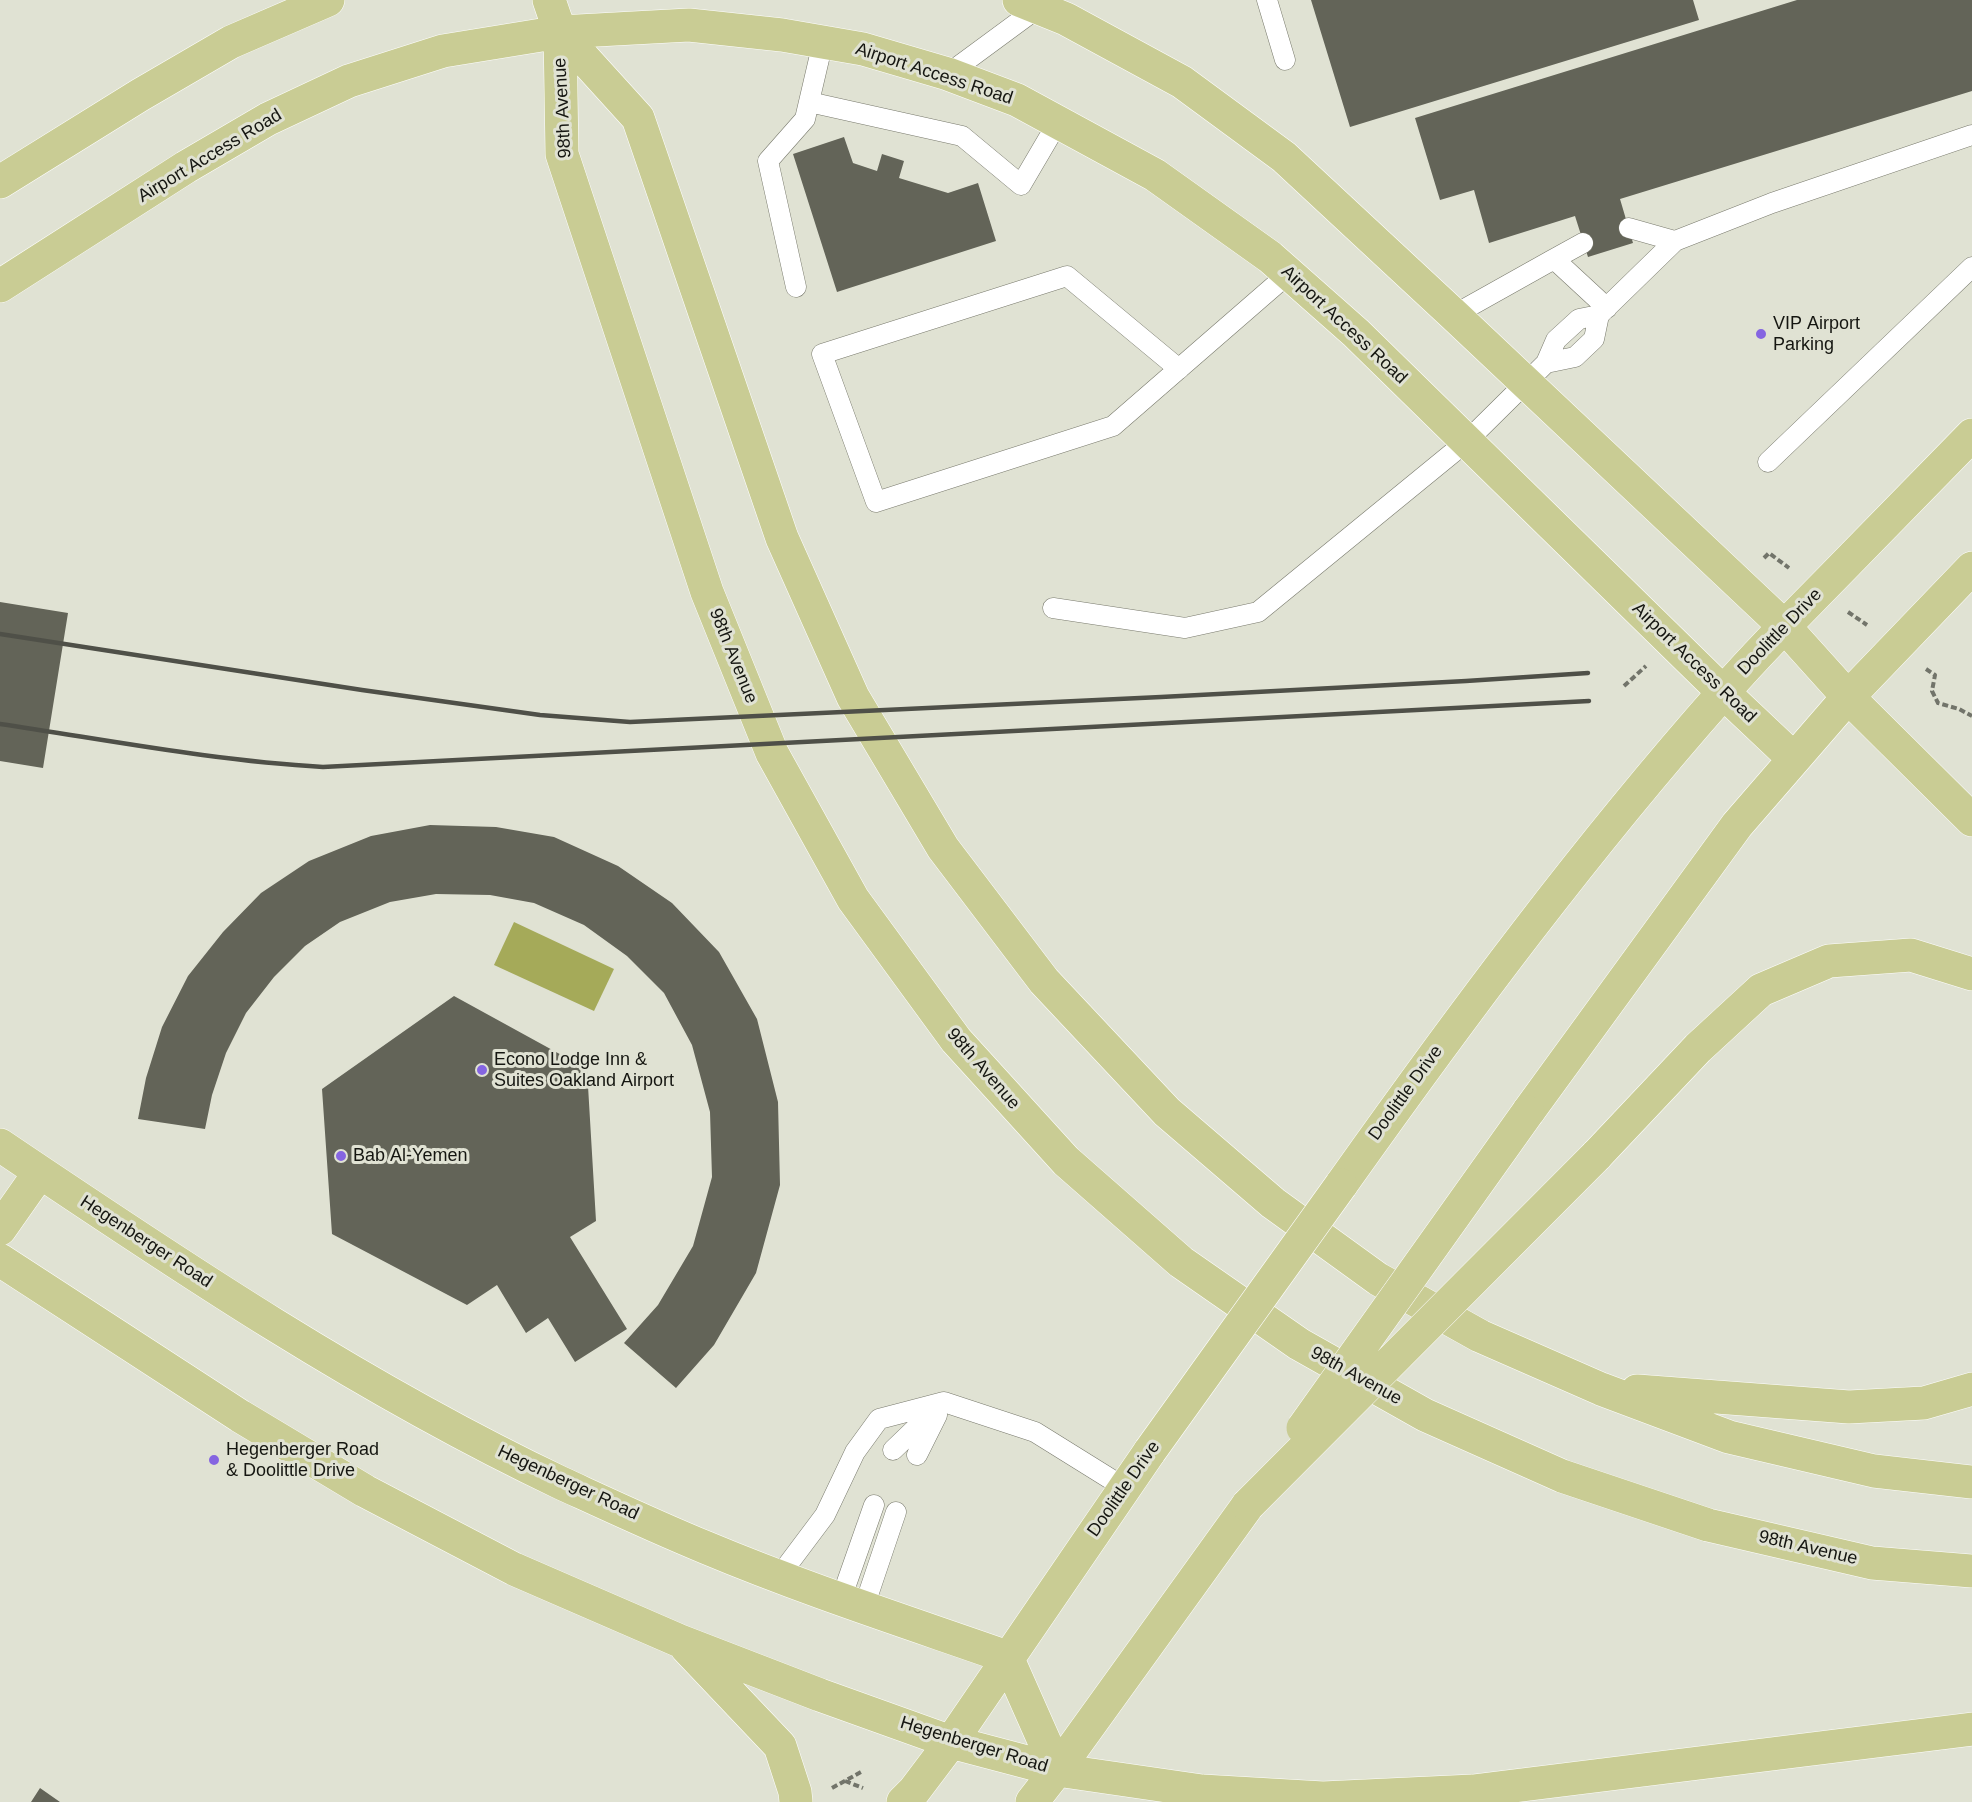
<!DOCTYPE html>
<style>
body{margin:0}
canvas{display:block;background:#e0e2d3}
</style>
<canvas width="1972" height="1802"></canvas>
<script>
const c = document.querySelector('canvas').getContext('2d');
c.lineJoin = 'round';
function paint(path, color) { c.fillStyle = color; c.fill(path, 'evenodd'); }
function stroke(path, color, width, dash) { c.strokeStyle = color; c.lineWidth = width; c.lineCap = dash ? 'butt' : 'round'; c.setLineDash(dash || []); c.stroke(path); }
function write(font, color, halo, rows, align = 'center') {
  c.font = font + ' Arial,sans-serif'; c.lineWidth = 6; c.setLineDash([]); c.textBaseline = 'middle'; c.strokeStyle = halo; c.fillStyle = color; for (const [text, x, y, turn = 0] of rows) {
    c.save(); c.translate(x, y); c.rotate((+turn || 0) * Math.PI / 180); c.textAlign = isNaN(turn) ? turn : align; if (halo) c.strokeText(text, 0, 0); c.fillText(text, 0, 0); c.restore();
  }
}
paint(new Path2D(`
 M514 922 614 969 594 1011 494 965Z`), '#a5aa59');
paint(new Path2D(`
 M1311 0H1693L1699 20 1350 127Z
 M1797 0H1972V91L1620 199 1633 243 1588 257 1575 216 1489 243 1474 190 1440 200 1415 118Z
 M844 137 853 163 877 171 882 154 904 161 899 178 948 193 978 183 996 241 837 292 793 154Z
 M0 602 68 613 43 768 0 761Z
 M430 825 496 827 554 837 618 866 672 903 719 952 757 1019 778 1102 780 1185 756 1273 714 1345 676 1388 624 1343 658 1305 693 1246 712 1177 710 1112 692 1045 664 993 627 956 584 925 534 903 490 895 436 894 390 902 340 922 305 946 274 977 246 1013 226 1053 212 1095 205 1129 138 1119 146 1078 162 1027 188 976 223 932 261 893 309 861 371 836Z
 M454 996 587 1069 596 1221 570 1237 627 1329 575 1362 548 1318 526 1333 497 1285 467 1305 332 1234 322 1089Z
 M40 1788 60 1802H31Z`), '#636458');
const service = new Path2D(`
 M1267 0 1285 60
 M948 74 1039 7 1042 2
 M809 102 962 136 1021 185 1058 122
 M1629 228 1675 241
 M1554 259 1583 243
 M796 287 768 161 805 119 823 42
 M1454 315 1554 259 1607 308
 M1546 363 1556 340 1579 319 1599 315 1675 241 1772 203 1972 135
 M1179 369 1067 276 822 354 876 502 1113 426 1288 274
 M1768 462 1972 267
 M1053 608 1185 628 1258 612 1466 442 1546 363 1575 357 1594 339 1599 315
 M893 1450 942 1403
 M917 1455 937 1415
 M780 1575 825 1515 855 1452 879 1419 944 1402 1035 1432 1125 1488
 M841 1599 874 1505
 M864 1607 896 1512`);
const primary = new Path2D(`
 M549 0 560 32 562 154 707 592 772 753 853 899 956 1040 1066 1161 1181 1262 1299 1344 1425 1415 1562 1476 1708 1525 1872 1563 1972 1571
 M1019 0 1066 19 1182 82 1284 157 1454 315 1785 627 1848 697 1972 820
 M560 32 638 118 782 538 853 697 943 848 1044 981 1167 1112 1273 1203 1378 1279 1480 1336 1601 1389 1729 1437 1874 1471 1972 1482
 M0 182 140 95 231 42 328 0
 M0 286 186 167 268 119 349 81 443 51 560 32 689 25 782 35 863 49 948 74 1017 100 1155 175 1270 257 1356 333 1723 692 1794 759
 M1528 1112 1737 825 1848 697 1972 568
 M0 1145C181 1267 363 1389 561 1483 609 1505 658 1528 707 1548 805 1589 907 1622 1007 1657L1057 1770
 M1596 1156 1698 1048 1761 990 1829 961 1911 955 1972 974
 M1341 1185C1461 1016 1585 849 1722 694 1757 653 1796 615 1834 576 1880 529 1926 482 1972 435
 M0 1229 40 1172
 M0 1260 240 1416 365 1491 514 1569 680 1641 820 1695 951 1742 1057 1770 1202 1791 1323 1798 1473 1791 1972 1729
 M1637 1391 1849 1407 1924 1403 1972 1389
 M687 1648 780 1746 795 1792 796 1802
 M903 1802 914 1791 951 1742 1150 1451
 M1032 1802 1057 1770 1248 1505`);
stroke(service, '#797a6d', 21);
stroke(primary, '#fff', 34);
stroke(new Path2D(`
 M1764 558 1769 553 1789 568
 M1848 612 1867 625
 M1926 669 1935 675 1932 691 1938 703 1959 709 1972 716
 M1624 686 1646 666
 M845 1781 863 1788
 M832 1788 861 1772`), '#72746a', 4, [6, 3]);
stroke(service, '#fff', 20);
stroke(primary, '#c9cc94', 33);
stroke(new Path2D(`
 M0 634 362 690 540 715 630 722 1161 697 1466 681 1588 673
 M0 724C108 740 215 761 323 767L1589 701`), '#4f5048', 4.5);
const primaryBridge = new Path2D(`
 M1303 1428 1528 1112
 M1150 1451 1341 1185
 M1248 1505 1596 1156`);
stroke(primaryBridge, '#fff', 34, []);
stroke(primaryBridge, '#c9cc94', 33);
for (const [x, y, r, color] of [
 [1761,334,6,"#8565e1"],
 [482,1070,6,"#8565e1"],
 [341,1156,6,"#8565e1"],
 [214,1460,6,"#8565e1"]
]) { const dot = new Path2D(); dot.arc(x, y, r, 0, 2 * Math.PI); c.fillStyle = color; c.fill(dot); stroke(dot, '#e0e2d3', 2); }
write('18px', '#151611', '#e0e2d3', [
 ["Airport Access Road",934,74,18],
 ["98th Avenue",563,108,-93],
 ["Airport Access Road",210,156,-31],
 ["Airport Access Road",1344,325,43],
 ["Doolittle Drive",1780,632,-46],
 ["98th Avenue",733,656,68],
 ["Airport Access Road",1694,663,44],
 ["98th Avenue",983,1069,49],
 ["Doolittle Drive",1406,1093,-54],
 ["Hegenberger Road",146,1242,33],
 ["98th Avenue",1356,1376,29],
 ["Hegenberger Road",568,1483,25],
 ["Doolittle Drive",1124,1489,-55],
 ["98th Avenue",1808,1548,13],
 ["Hegenberger Road",974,1745,17]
]);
write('18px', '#151611', '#e0e2d3', [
 ["VIP Airport",1773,324],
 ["Parking",1773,345],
 ["Econo Lodge Inn &",494,1060],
 ["Suites Oakland Airport",494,1081],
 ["Bab Al-Yemen",353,1156],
 ["Hegenberger Road",226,1450],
 ["& Doolittle Drive",226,1471]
], 'left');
</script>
